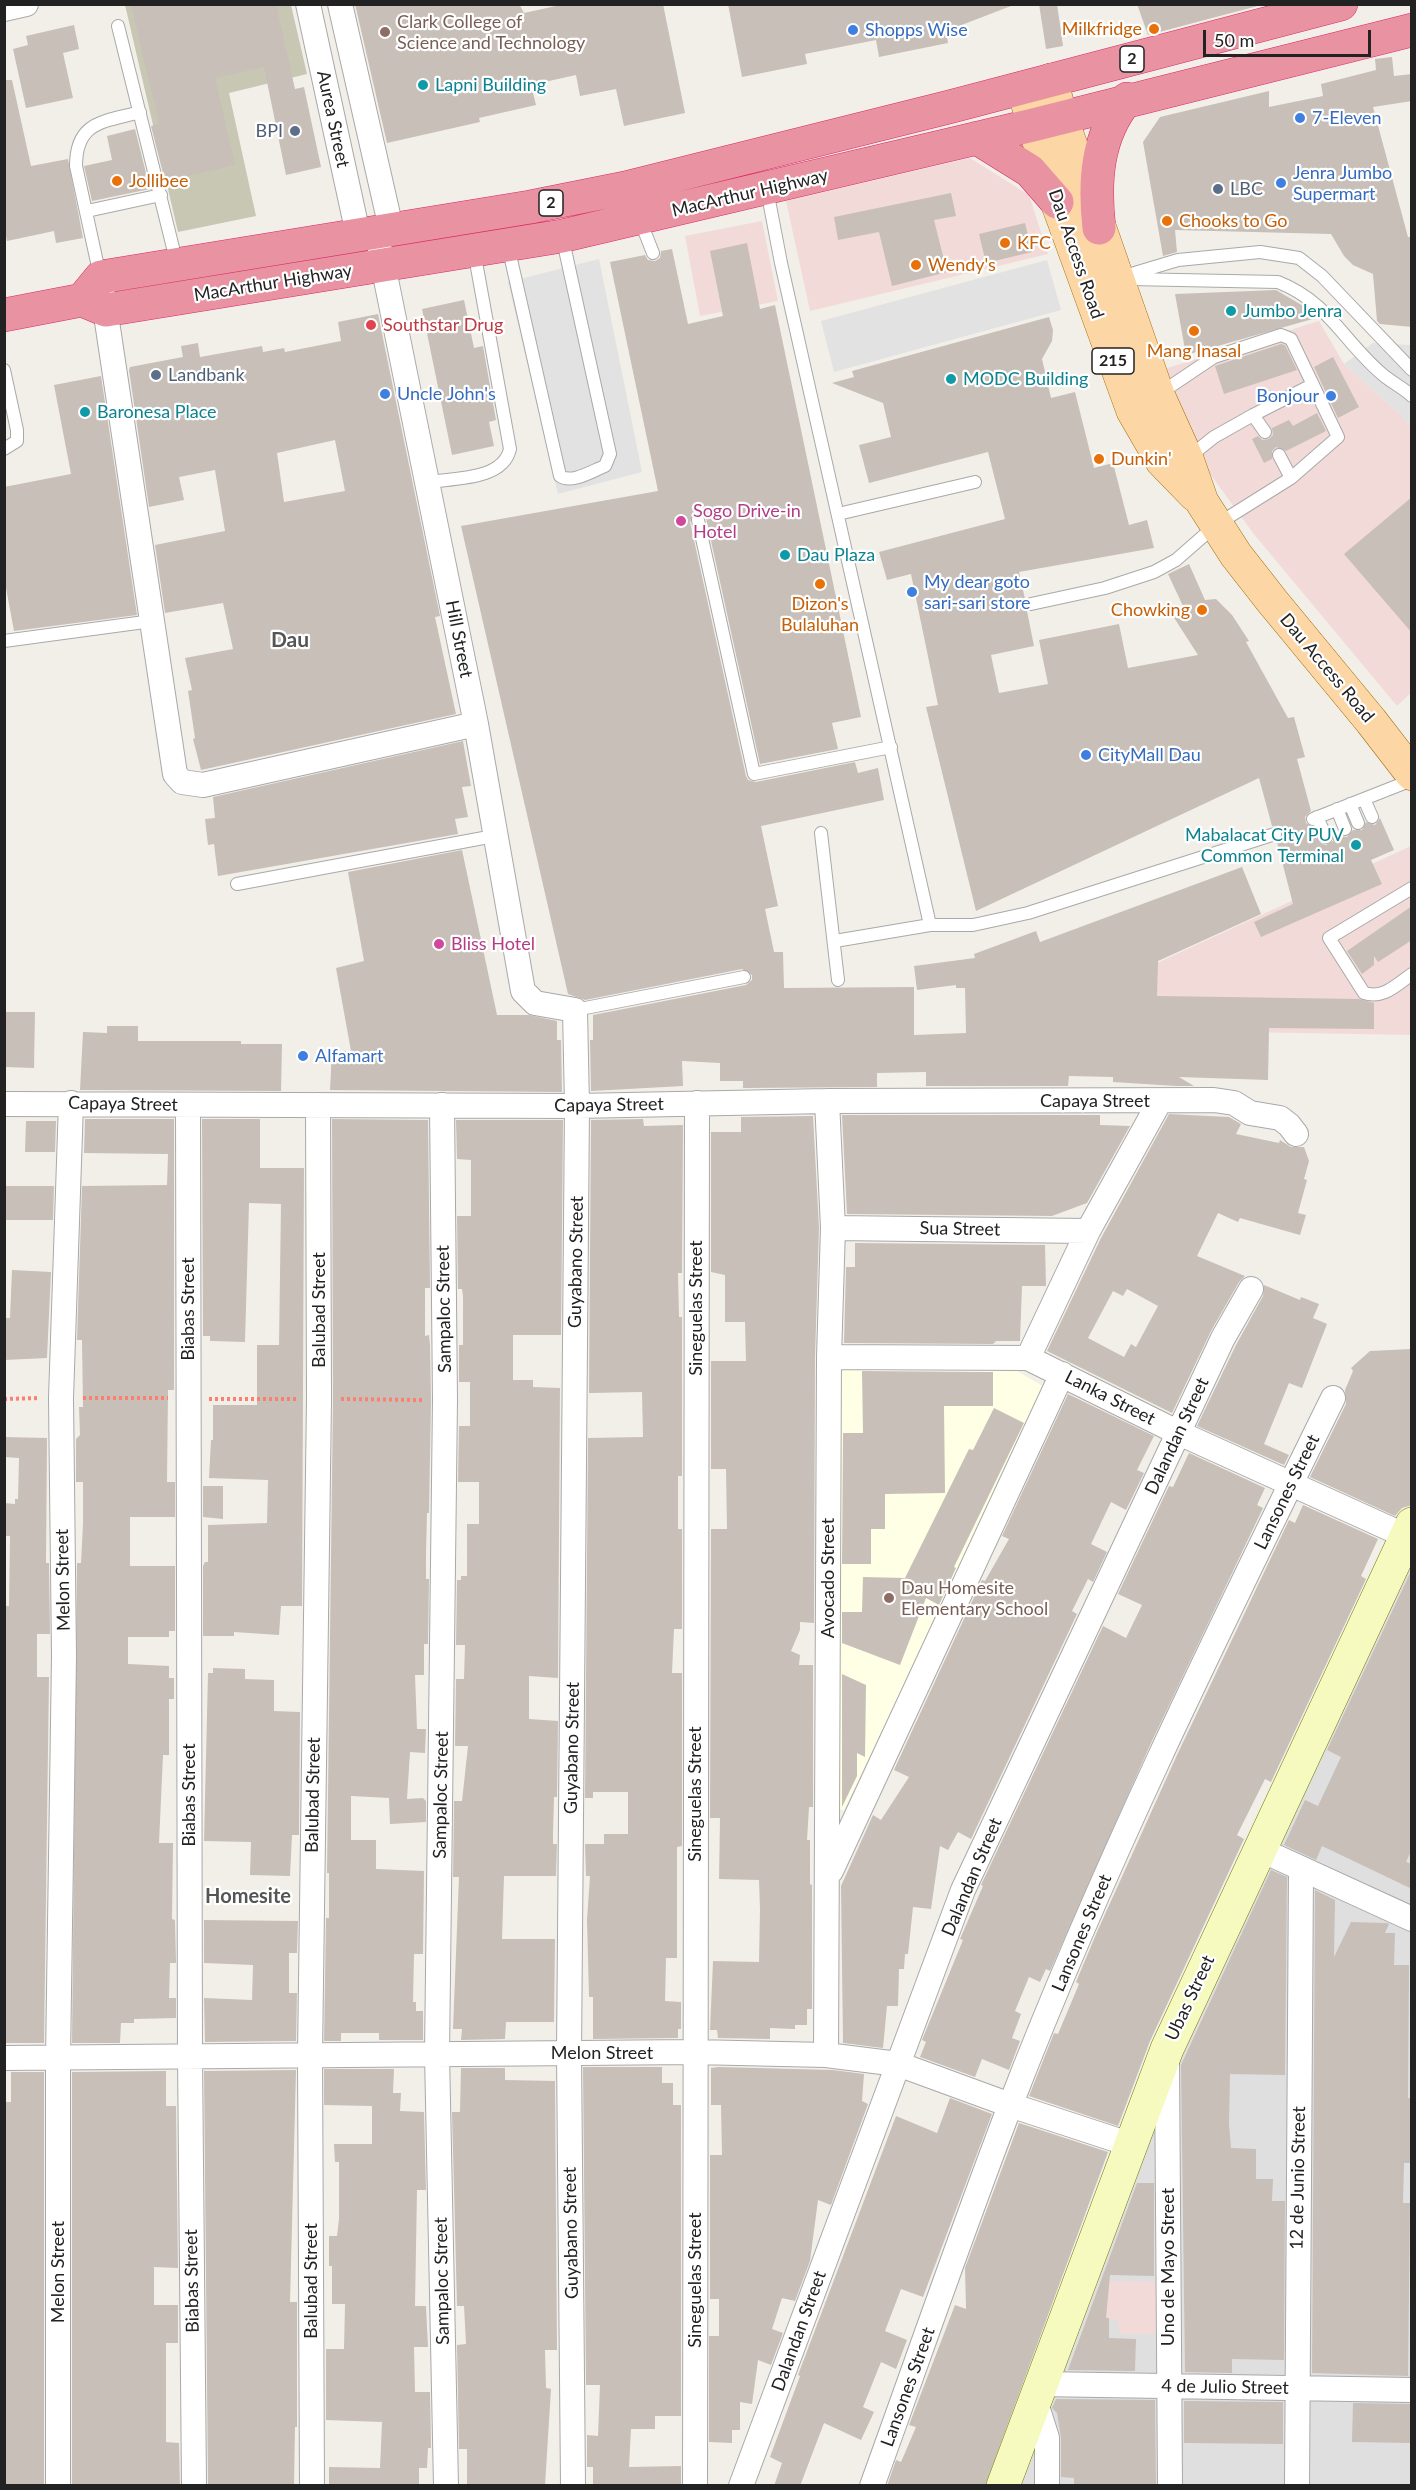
<!DOCTYPE html>
<style>
body{margin:0}
#map{position:relative;width:1416px;height:2490px;overflow:hidden;background:#f2efe9;font-family:Lato,sans-serif}
canvas{display:block}
.frame{position:absolute;inset:0;border:6px solid #222;pointer-events:none}
.scale{position:absolute;left:1203px;top:30px;width:168px;height:27px;box-sizing:border-box;border:3px solid #222;border-top:0;padding-left:8px;font-size:18px;line-height:21px;white-space:nowrap;color:#222;-webkit-text-stroke:4px #fff;paint-order:stroke}
</style>
<div id="map">
<canvas width="1416" height="2490"></canvas>
<div class="frame"></div>
<div class="scale">50 m</div>
</div>
<script>
const c = document.querySelector('canvas').getContext('2d');
c.lineJoin = 'round';
function paint(path, color) { c.fillStyle = color; c.fill(path, 'evenodd'); }
function stroke(path, color, width, dash) { c.strokeStyle = color; c.lineWidth = width; c.lineCap = dash ? 'butt' : 'round'; c.setLineDash(dash || []); c.stroke(path); }
function write(font, color, halo, rows, align = 'center') {
  c.font = font + ' Lato,sans-serif'; c.lineWidth = 4.5; c.setLineDash([]); c.textBaseline = 'middle'; c.strokeStyle = halo; c.fillStyle = color; for (const [text, x, y, turn = 0] of rows) {
    c.save(); c.translate(x, y); c.rotate((+turn || 0) * Math.PI / 180); c.textAlign = isNaN(turn) ? turn : align; if (halo) c.strokeText(text, 0, 0); c.fillText(text, 0, 0); c.restore();
  }
}
paint(new Path2D(`
 M1411 1547V2485L1010 2486 1154 2110Z`), '#e0dfdf');
paint(new Path2D(`
 M970 158 1029 195 1048 254 810 311 786 201Z
 M762 221 778 301 700 316 685 236Z
 M1319 321 1344 364 1401 415 1411 428V693L1397 706 1253 533 1200 460 1164 369Z
 M1411 846V1035L1131 1030V975Z
 M1105 2281 1161 2282 1158 2334H1120L1118 2320 1097 2317Z`), '#f2dad9');
paint(new Path2D(`
 M837 1366 1017 1371 1046 1388 844 1810 829 1809Z`), '#ffffe5');
paint(new Path2D(`
 M125 5H291L307 74 229 93 256 216 178 232Z`), '#c7c7b4');
paint(new Path2D(`
 M599 259 642 472 558 494 508 282Z
 M1047 260 1061 310 834 372 821 321Z
 M1373 343 1411 345V428L1401 415 1344 364Z`), '#e2e2e2');
paint(new Path2D(`
 M131 4H276L295 89 304 87 321 167 286 175 264 67 215 78 235 165 165 181 151 126 159 124Z
 M355 4H519L524 13 565 4H663L685 113 624 126 616 89 580 96 576 75 531 85 536 105 479 118 480 122 387 143Z
 M728 4H1011V6L946 31 948 43 879 57 876 40 805 54 807 64 742 77Z
 M1039 4H1057L1063 46 1046 49Z
 M1137 4H1265L1148 35Z
 M74 25 79 49 63 53 73 98 26 108 13 49 28 45 26 36Z
 M1392 57 1394 76 1412 74V101L1373 107 1408 237H1412V327L1380 324 1377 321 1373 274 1353 265 1344 256 1331 234 1175 230 1177 252 1163 256 1143 142 1160 117 1269 91V107L1323 96 1321 84 1376 70 1375 59Z
 M4 80H12L31 166 68 159 83 238 56 243 54 231 7 241 4 227Z
 M135 129 150 189 92 201 84 166 112 160 107 136Z
 M951 193 956 216 934 220 947 272 892 286 879 232 838 240 834 217Z
 M1025 223 1032 252 986 263 979 234Z
 M747 243 760 309 775 305 861 717 832 723 838 749 760 764 706 518 701 512H696L690 522 746 776 748 780 756 782 855 762 858 773 878 768 884 800 761 826 778 906 765 909 774 952H783L784 988 914 987V1035L966 1033 965 988H956V985L917 990 914 966 975 958 974 954 1036 931 1040 942 1242 867 1261 914 1158 961 1157 996 1359 999 1374 1003V1029L1269 1028 1268 1080 1179 1077 1194 1086H1176L1113 1082V1077L1069 1076 1068 1086H926V1072L877 1073V1087L743 1088V1081H720V1063L682 1061 683 1086 591 1091 590 1040H593V1015L746 985 752 980V975L742 969 585 1000 568 994 461 526 658 491 610 262 645 255 648 260 655 261 660 258 661 251 672 249 688 324 723 316 710 251Z
 M1276 290 1305 307 1316 318 1186 355 1175 294Z
 M464 300 474 348 483 346 496 420 489 422 494 446 452 455 422 309Z
 M378 314 440 616 435 617 456 714 201 770 193 739 195 738 188 691 192 690 185 658 233 649 223 603 165 613 155 545 225 531 215 470 179 477 184 500 149 507 129 370 130 367 183 357 181 346 198 343 200 357 262 346 263 352 284 348 285 352 341 341 338 322ZM335 440 345 491 284 502 277 453Z
 M1049 317 1053 330 1052 341 1042 359 1051 398 1075 392 1094 468 1113 463 1129 525 1147 520 1154 548 1019 572 1025 599 1023 605 1027 611 1034 646 991 655 999 693 1048 684 1039 640 1119 624 1128 668 1198 655 1171 613 1183 606 1168 574 1189 564 1205 600 1216 599 1232 615 1249 641 1246 642 1288 718 1294 717 1305 757 1297 759 1311 811 1305 817 1306 823 1313 827 1321 843 1326 845 1333 841V833L1337 832 1340 836 1347 837 1353 830H1362L1366 822 1375 825 1380 818 1394 850 1371 860 1382 884 1261 937 1254 922 1293 904 1277 842 1281 839 1283 832 1280 828 1272 826 1259 778 976 911 926 707 938 705 911 574 887 580 879 552 1005 519 988 452 869 483 859 445 891 437 883 403 832 383 854 377 852 371Z
 M1281 344 1285 345 1297 370 1224 394 1215 366Z
 M1333 357 1359 407 1338 418 1314 367Z
 M101 376 137 615 14 631 4 577V487L71 474 54 385Z
 M1317 413 1326 431 1286 451 1276 447 1272 451V459L1264 463 1252 439 1258 436 1262 440 1269 439 1273 435 1272 428 1289 420 1293 426Z
 M1412 497V633L1344 554Z
 M463 741 471 786 462 787 468 817 455 819 458 834 218 876 214 844 208 845 205 819 215 818 213 797Z
 M462 850 497 1015H529L557 1021V1040H561L562 1092 330 1090 332 1051H351L336 968 364 961 348 872Z
 M1412 906V940L1378 962 1374 956V965L1362 974 1347 951Z
 M4 1012H35L34 1068 4 1067Z
 M107 1026H138V1041H241V1044H282L281 1091 80 1090 83 1032 107 1033Z
 M1169 1114 1229 1117 1241 1124 1236 1134 1279 1143 1280 1140 1291 1147H1304L1309 1161 1304 1179 1307 1180 1298 1213 1306 1215 1300 1235 1240 1218 1238 1222 1218 1213 1197 1256 1245 1276 1239 1282 1211 1331 1172 1413 1047 1351 1101 1238ZM1127 1289 1158 1306 1136 1347 1131 1344 1124 1357 1088 1338 1113 1291 1123 1296Z
 M842 1115H1100V1125L1130 1126 1087 1203 1052 1216 847 1214Z
 M813 1116 819 1228 815 1357 814 1623 800 1622V1630L791 1651 800 1655 799 1665H813V1807H809L807 1840H810V1884L812 1885V2009H807V2025H795V2029L770 2028V2039L718 2038 717 2030H710L713 1961 759 1962 760 1909 759 1880 719 1879 720 1818H710L711 1529H727L726 1469H711V1361H746L745 1322H725V1275L711 1272V1132H741V1117Z
 M85 1119H174V1390H168L167 1482H175V1517H130V1566H175V1631H169V1637H128V1664L169 1666V1678H174V1699H169V1755H163L159 1843H173L172 1919 175 1920 176 1963H170L169 1998H176V2018L134 2019V2023H121L120 2043H72L77 1563H81L83 1524V1482H76V1439L80 1435 79 1407H83L82 1340H77L82 1186 167 1185 168 1154 84 1153Z
 M202 1119H260V1168H304L302 1606H281L279 1635 234 1632V1636H203V1566L205 1562H208V1525L267 1523 268 1480 209 1478 211 1440H213V1405H257V1345H279L281 1204 249 1203 245 1342 210 1341V1336H203Z
 M332 1119 428 1120 430 1288H425V1336L429 1335 430 1345 431 1400 429 1513H427L426 1555V1579H429L428 1644H424V1675H415L417 1729H426L425 1753 410 1752 407 1799 423 1798 426 1801V1822L390 1824 389 1798 351 1796V1840H376V1869L424 1871 423 1954H414L413 2002H416V2011H423V2040H379V2033H341V2041H324L326 1918H329V1873H327L333 1399Z
 M643 1119 644 1126 683 1125 682 1273H678L679 1317H682V1476H678V1529H682V1629H674L672 1673H682V1846L677 1847V1958H666L665 2001 681 2002V2029H678V2038L593 2039V1997H589L587 1920 590 1876H586L585 1844H604V1834H628V1792H593V1798H585L588 1438 643 1437 642 1392 589 1393 591 1120Z
 M456 1120H563L561 1335H513V1380H533V1387L560 1388 558 1678 529 1676V1719L558 1721 557 1797H554L553 1834V1844H557L556 1876H504L502 1939H555L554 2022H506L505 2039 461 2040 462 2029H453L459 1877H453L454 1801H462L468 1746H455L456 1679H464L465 1645H456L457 1580H461V1576H467V1524H479V1482H458L459 1426H470V1382H459V1345H463V1296L462 1289H458L457 1216H471V1160L457 1159Z
 M26 1121H56L55 1152H25Z
 M4 1186H54L53 1220H4Z
 M855 1243 1045 1245 1046 1286H1022L1020 1341H996L993 1344 844 1343 846 1267H855Z
 M12 1270 51 1272 47 1358 4 1360V1318H10Z
 M1264 1285 1300 1300 1301 1297 1319 1304 1313 1318 1327 1324 1302 1388 1289 1383 1264 1444 1289 1455 1284 1465 1197 1426 1236 1345 1263 1296Z
 M1412 1349V1505L1402 1508 1395 1516 1310 1477 1346 1404 1345 1390 1353 1371 1351 1368 1370 1351Z
 M862 1371 993 1372V1406H944L945 1493 885 1494V1529H871V1564H842L843 1433H863Z
 M1068 1394 1154 1436 1137 1470 1144 1473 1126 1510 1111 1502 1091 1544 1107 1552 1093 1582 1088 1579 1072 1611 1077 1614 971 1839 958 1832 948 1850 940 1846 931 1909 913 1907 908 1954H905L904 1969H899L898 2006H887L883 2048 843 2043 841 1886 873 1815 881 1820 909 1777 894 1770 982 1580 985 1581 1009 1539 1002 1536Z
 M994 1408 1024 1423 954 1567 956 1568 939 1605 926 1598 900 1665 842 1643V1612H862L863 1577 905 1578 969 1449 973 1450Z
 M4 1437 47 1438 46 1563H49L50 1634H37V1677H49L44 2043H4V1606H9L10 1536H4V1503L15 1504V1499H18L19 1458 4 1457Z
 M1189 1453 1265 1488 1257 1505 1263 1508 1151 1743 1050 1971 1046 1969 1040 1982 1029 1977 1015 2011 1021 2014 1012 2038 1020 2041 1009 2070 982 2059 975 2077 920 2057 926 2042 922 2040 963 1940 960 1939 983 1886 981 1885 1103 1626 1126 1638 1142 1605 1118 1594 1169 1486 1173 1487Z
 M203 1486H223V1519L203 1517Z
 M1303 1505 1378 1539 1361 1576 1366 1579 1271 1782 1265 1779 1237 1835 1244 1839 1150 2041 1118 2126 1029 2096 1054 2033 1058 2034 1079 1984 1076 1982 1097 1932 1177 1755 1289 1520 1295 1523Z
 M1412 1569V1849L1406 1862 1412 1864V1889L1322 1846 1316 1860 1284 1845 1305 1800 1318 1806 1341 1757 1327 1750Z
 M213 1668 245 1669V1679L274 1680V1711L300 1712 299 1835H292L290 1876 250 1875 251 1842 204 1841 208 1673H213Z
 M842 1674 866 1685 865 1757 857 1753V1776L842 1807Z
 M1271 1870 1287 1877 1285 2075 1230 2074 1229 2124 1231 2148 1256 2149V2179H1273L1272 2201H1285L1284 2360 1232 2359V2373L1185 2372 1181 2065Z
 M1315 1890 1335 1900 1334 1957 1351 1922 1386 1923 1389 1924 1385 1933H1395L1394 1965H1409L1408 2098H1410L1412 2163H1404L1403 2203H1410L1408 2376 1312 2373Z
 M204 1920 298 1921 297 1953H289V1993H297L296 2041 205 2042 204 1998 252 2000 253 1965 204 1963Z
 M583 2067H662V2083H673V2105H681V2416H655V2429H631L629 2467 681 2466V2486H593V2467H587V2435L598 2436 600 2385H586Z
 M718 2067 833 2070 864 2074 862 2101 868 2104 831 2205 818 2200 810 2261 795 2301 782 2298 772 2329 783 2333 771 2365 758 2360 752 2404 740 2402V2430H732V2443L709 2442V2336H719V2299H710V2155H722L721 2105H711V2068Z
 M461 2068H505V2080L555 2081 557 2350H545L546 2388 551 2389 545 2486H467V2449H459L457 2345 466 2344 464 2306H457L452 2112H460Z
 M324 2069H394L393 2093H401L400 2111 424 2112 426 2190H417L415 2306H426L428 2347H414L415 2392H430L431 2448H428L427 2468H419V2486H329V2467L380 2468 382 2422 326 2420V2349H344L345 2304H332V2266H329V2236H337L339 2219V2162H335L334 2144H372V2106L324 2105Z
 M296 2070 290 2302H297V2427H295L294 2486H208L204 2071Z
 M166 2071V2106H176L178 2268 154 2267V2305H178V2343H166V2442L179 2443 180 2486H72V2072Z
 M11 2072H44V2486H4V2102H11Z
 M950 2098 992 2114 923 2297 901 2289 885 2331 907 2340 896 2369 881 2362 863 2407 874 2412 861 2440 824 2423 800 2486H774L782 2463 770 2457 800 2376 798 2375 896 2116 937 2133Z
 M1019 2123 1108 2152 985 2486H887L896 2460 901 2462 916 2427 909 2425 955 2305 966 2309 965 2268Z
 M1137 2183H1154V2276L1110 2275 1106 2318H1109V2338L1136 2339 1135 2371 1068 2370Z
 M1056 2399 1155 2400 1156 2486H1074V2478L1061 2477V2438L1057 2413 1052 2408Z
 M1184 2401 1283 2402V2444L1184 2443Z
 M1353 2403 1411 2404 1410 2443 1352 2442Z`), '#c7bfb8');
const lane = new Path2D(`
 M118 26 177 264
 M767 190 781 263 930 925
 M87 211 161 195
 M640 220 653 253
 M508 246 560 476C572 484 592 471 605 466L610 454 562 236
 M100 276 76 166C76 121 104 122 140 112
 M1118 278 1178 260 1260 252 1299 258 1322 276 1412 370
 M1130 279 1278 282C1329 302 1343 341 1382 374 1391 382 1402 387 1412 396
 M4 370 17 430V441L4 449
 M1159 394 1214 357 1281 335 1291 339 1338 437 1291 478
 M1253 415 1312 385
 M1189 457 1214 437 1253 415 1265 432
 M429 482C455 478 503 480 510 449L474 251
 M838 514 975 482
 M698 520 754 774 891 747
 M1031 604 1105 588 1154 572 1176 560 1216 525 1291 478 1279 455
 M4 641 152 621
 M1364 799 1372 817
 M1350 804 1358 823
 M1337 809 1345 829
 M1317 817 1326 837
 M1313 819 1412 780
 M821 833 838 980
 M237 884 494 836
 M1412 888 1329 938 1364 993C1384 999 1396 985 1412 974
 M835 941 930 925H973L1028 913 1275 834
 M575 1010 744 977`);
const street = new Path2D(`
 M308 4 358 234
 M340 4 391 228
 M4 9 26 4
 M380 250 476 724 523 991 535 1003 575 1010 577 1106 569 2053 573 2486
 M103 295 175 774 182 782 203 785 476 724
 M4 1104 577 1106 827 1101 1214 1100 1234 1103 1250 1113 1280 1118 1289 1125 1296 1134
 M188 1105 190 2055 194 2486
 M442 1105 445 1400 437 2054 446 2486
 M833 1228 1088 1231
 M829 1357 1028 1358 1179 1433 1406 1536
 M1028 1358 1088 1231 1160 1101
 M1259 1849 1412 1919
 M831 1871 1062 1374
 M826 2055 829 1357 833 1228 827 1101
 M4 2058 694 2052 826 2055 898 2064 1010 2105 1132 2145
 M1167 2065 1170 2486
 M1039 2384 1412 2390
 M1034 2397 1047 2438V2486
 M58 2486V2058L64 1656 61 1398 71 1103
 M312 2486 310 2054 319 1399 318 1105
 M695 2486 697 1103
 M741 2486 963 1890 1223 1338 1251 1289
 M872 2486C918 2359 962 2231 1010 2106 1103 1865 1219 1630 1333 1398
 M1297 2486 1301 1870`);
const secondary = new Path2D(`
 M1003 2486 1167 2049 1412 1524`);
const primary = new Path2D(`
 M1051 80 1061 117 1158 395 1187 459 1202 502 1236 555 1272 601 1371 721 1412 774
 M1023 88 1057 202 1133 411 1162 461 1195 495`);
const highway = new Path2D(`
 M977 138 1030 171 1057 202
 M1099 228C1094 183 1096 136 1127 99
 M82 300 101 277 530 207 625 188 949 107 1341 4
 M4 315 82 300 106 310 562 236 1033 125 1412 30`);
stroke(lane, '#a9a9a9', 14);
stroke(street, '#a9a9a9', 26);
stroke(secondary, '#707d05', 34);
stroke(primary, '#a06b00', 34);
stroke(highway, '#dc2a67', 34);
stroke(new Path2D(`
 M83 1398H168
 M4 1399 39 1398
 M209 1399H297
 M341 1399 423 1400`), '#fa8072', 4, [3, 3]);
stroke(lane, '#fff', 12);
stroke(street, '#fff', 24);
stroke(secondary, '#f7fabf', 33);
stroke(primary, '#fcd6a4', 33);
stroke(highway, '#e892a2', 33);
for (const [x, y, r, color] of [
 [1154,29,6,"#e8710a"],
 [853,30,6,"#3f7fe0"],
 [385,32,6,"#8d6e63"],
 [423,85,6,"#0f9aa8"],
 [1300,118,6,"#3f7fe0"],
 [295,131,6,"#5c6f8a"],
 [117,181,6,"#e8710a"],
 [1281,183,6,"#3f7fe0"],
 [1218,189,6,"#5c6f8a"],
 [1167,221,6,"#e8710a"],
 [1005,243,6,"#e8710a"],
 [916,265,6,"#e8710a"],
 [1231,311,6,"#0f9aa8"],
 [371,325,6,"#e0444e"],
 [1194,331,6,"#e8710a"],
 [156,375,6,"#5c6f8a"],
 [951,379,6,"#0f9aa8"],
 [385,394,6,"#3f7fe0"],
 [1331,396,6,"#3f7fe0"],
 [85,412,6,"#0f9aa8"],
 [1099,459,6,"#e8710a"],
 [681,521,6,"#d1479c"],
 [785,555,6,"#0f9aa8"],
 [820,584,6,"#e8710a"],
 [912,592,6,"#3f7fe0"],
 [1202,610,6,"#e8710a"],
 [1086,755,6,"#3f7fe0"],
 [1356,845,6,"#0f9aa8"],
 [439,944,6,"#d1479c"],
 [303,1056,6,"#3f7fe0"],
 [889,1598,6,"#8d6e63"]
]) { const dot = new Path2D(); dot.arc(x, y, r, 0, 2 * Math.PI); c.fillStyle = color; c.fill(dot); stroke(dot, '#fff', 2); }
for (const [x, y, w] of [
 [1132,59,24],
 [551,203,24],
 [1113,361,42]
]) { const box = new Path2D(); box.roundRect(x - w / 2, y - 13, w, 26, 4.5); c.fillStyle = '#fff'; c.fill(box); stroke(box, '#222', 1.5); }
write('bold 16px', '#222', null, [
 ["2",1132,59],
 ["2",551,203],
 ["215",1113,361]
]);
write('18px', '#785e54', '#fff', [
 ["Clark College of",397,22],
 ["Science and Technology",397,43],
 ["Dau Homesite",901,1588],
 ["Elementary School",901,1609]
], 'left');
write('18px', '#c56008', '#fff', [
 ["Milkfridge",1142,29,"right"],
 ["Jollibee",129,181],
 ["Chooks to Go",1179,221],
 ["KFC",1017,243],
 ["Wendy's",928,265],
 ["Mang Inasal",1194,351,"center"],
 ["Dunkin'",1111,459],
 ["Dizon's",820,604,"center"],
 ["Bulaluhan",820,625,"center"],
 ["Chowking",1190,610,"right"]
], 'left');
write('18px', '#366cbe', '#fff', [
 ["Shopps Wise",865,30],
 ["7-Eleven",1312,118],
 ["Jenra Jumbo",1293,173],
 ["Supermart",1293,194],
 ["Uncle John's",397,394],
 ["Bonjour",1319,396,"right"],
 ["My dear goto",924,582],
 ["sari-sari store",924,603],
 ["CityMall Dau",1098,755],
 ["Alfamart",315,1056]
], 'left');
write('18px', '#0d838f', '#fff', [
 ["Lapni Building",435,85],
 ["Jumbo Jenra",1243,311],
 ["MODC Building",963,379],
 ["Baronesa Place",97,412],
 ["Dau Plaza",797,555],
 ["Mabalacat City PUV",1344,835,"right"],
 ["Common Terminal",1344,856,"right"]
], 'left');
write('18px', '#222', '#fff', [
 ["Aurea Street",333,119,78],
 ["MacArthur Highway",750,193,-13],
 ["Dau Access Road",1076,254,71],
 ["MacArthur Highway",273,283,-9],
 ["Hill Street",459,639,79],
 ["Dau Access Road",1327,668,50],
 ["Capaya Street",1095,1101],
 ["Capaya Street",123,1104,1],
 ["Capaya Street",609,1105,-1],
 ["Sua Street",960,1229,1],
 ["Guyabano Street",576,1262,-89],
 ["Sineguelas Street",696,1308,-90],
 ["Biabas Street",188,1309,-90],
 ["Sampaloc Street",444,1309,-91],
 ["Balubad Street",319,1310,-90],
 ["Lanka Street",1110,1398,27],
 ["Dalandan Street",1177,1436,-65],
 ["Lansones Street",1287,1492,-64],
 ["Avocado Street",828,1578,-90],
 ["Melon Street",63,1580,-91],
 ["Guyabano Street",572,1748,-89],
 ["Sineguelas Street",695,1794,-90],
 ["Biabas Street",189,1795,-90],
 ["Balubad Street",313,1795,-89],
 ["Sampaloc Street",441,1795,-89],
 ["Dalandan Street",972,1877,-67],
 ["Lansones Street",1082,1933,-67],
 ["Ubas Street",1190,1998,-65],
 ["Melon Street",602,2053],
 ["12 de Junio Street",1298,2178,-89],
 ["Guyabano Street",571,2233,-91],
 ["Uno de Mayo Street",1168,2267,-90],
 ["Melon Street",58,2272,-90],
 ["Sineguelas Street",695,2280,-90],
 ["Biabas Street",192,2281,-91],
 ["Balubad Street",311,2281,-90],
 ["Sampaloc Street",442,2281,-91],
 ["Dalandan Street",799,2331,-70],
 ["Lansones Street",908,2387,-70],
 ["4 de Julio Street",1225,2387,1]
]);
write('18px', '#4e5e75', '#fff', [
 ["BPI",283,131,"right"],
 ["LBC",1230,189],
 ["Landbank",168,375]
], 'left');
write('18px', '#be3a42', '#fff', [
 ["Southstar Drug",383,325]
], 'left');
write('18px', '#b23c85', '#fff', [
 ["Sogo Drive-in",693,511],
 ["Hotel",693,532],
 ["Bliss Hotel",451,944]
], 'left');
write('bold 20px', '#555', '#fff', [
 ["Homesite",248,1897]
]);
write('bold 21px', '#555', '#fff', [
 ["Dau",290,640]
]);
</script>
